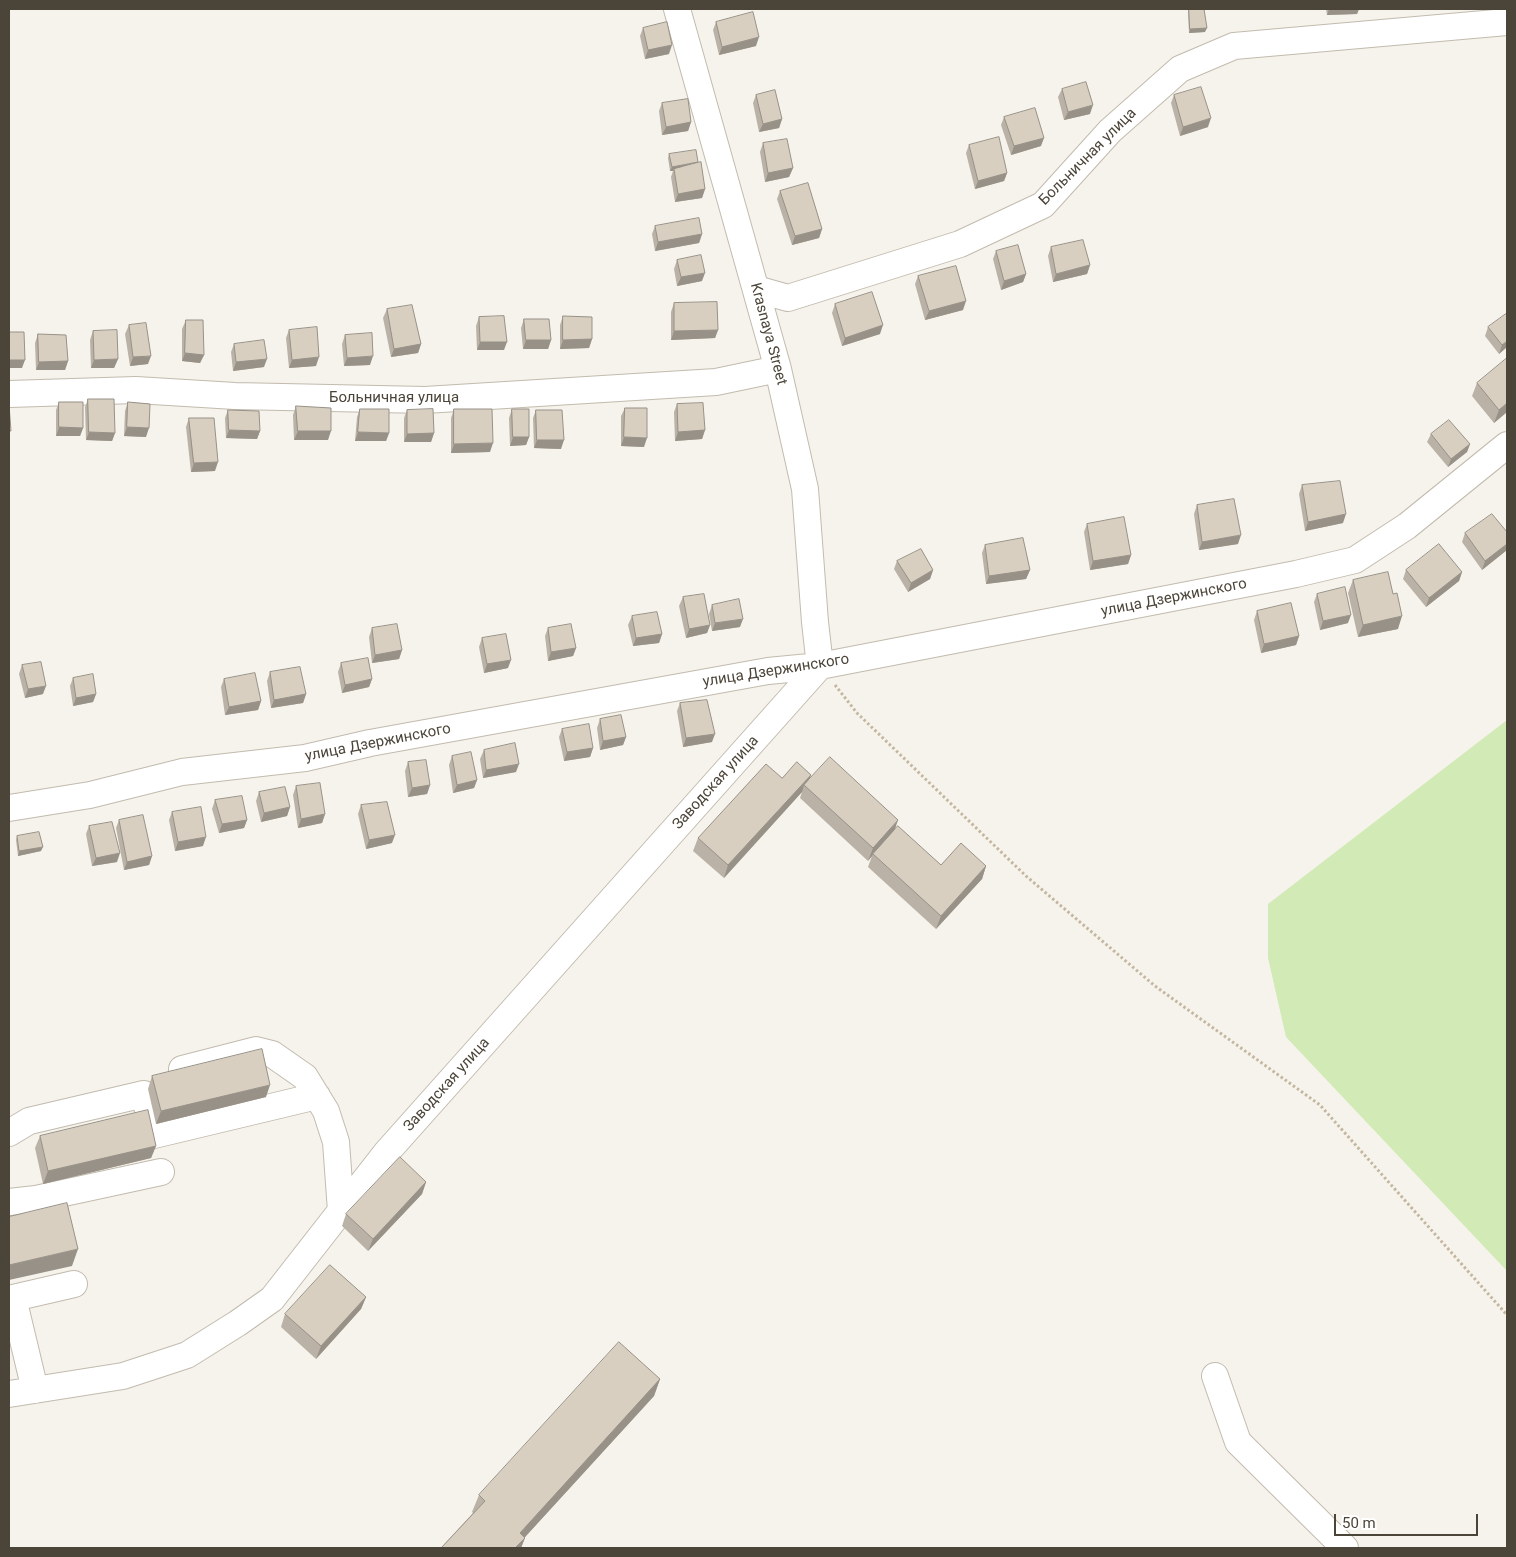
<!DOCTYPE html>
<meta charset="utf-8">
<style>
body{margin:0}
#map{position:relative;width:1516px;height:1557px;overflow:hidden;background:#f6f3ec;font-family:Roboto,sans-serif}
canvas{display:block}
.frame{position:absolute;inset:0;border:10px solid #4b4439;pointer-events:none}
.scale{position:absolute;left:1334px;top:1514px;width:144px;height:22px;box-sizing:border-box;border:2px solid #4b4439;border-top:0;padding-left:6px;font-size:15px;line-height:18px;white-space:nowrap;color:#4b4439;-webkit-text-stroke:4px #fff;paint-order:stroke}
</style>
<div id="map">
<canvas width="1516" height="1557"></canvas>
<div class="frame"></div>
<div class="scale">50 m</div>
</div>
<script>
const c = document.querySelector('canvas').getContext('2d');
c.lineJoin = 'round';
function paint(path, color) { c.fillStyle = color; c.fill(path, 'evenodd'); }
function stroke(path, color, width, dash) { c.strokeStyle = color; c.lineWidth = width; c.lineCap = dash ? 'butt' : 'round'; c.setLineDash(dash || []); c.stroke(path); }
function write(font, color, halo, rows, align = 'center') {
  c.font = font + ' Roboto,sans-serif'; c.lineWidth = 4.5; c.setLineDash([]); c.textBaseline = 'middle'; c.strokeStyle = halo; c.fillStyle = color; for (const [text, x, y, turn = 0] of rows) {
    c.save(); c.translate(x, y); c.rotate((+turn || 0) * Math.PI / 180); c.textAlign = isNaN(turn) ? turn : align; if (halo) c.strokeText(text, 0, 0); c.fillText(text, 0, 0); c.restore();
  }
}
paint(new Path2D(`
 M1507 720V1271L1286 1037 1268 958V904Z`), '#d2eab5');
const minor = new Path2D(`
 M756 289 788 298 960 244 1043 205 1110 131 1180 69 1234 46 1507 22
 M9 394 136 390 235 396 425 400 716 382 778 369
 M9 808 90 795 182 772 305 758 370 743 768 671 820 666 1296 574 1355 560 1407 526 1507 445
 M182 1069 256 1050 272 1054 305 1077 326 1111 336 1142 341 1211
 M9 1133 29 1121 144 1094 154 1135 317 1096
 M9 1202 36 1199 161 1172
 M13 1298 35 1390
 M9 1299 74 1284
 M1215 1376 1238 1442 1345 1548
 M9 1394 123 1376 187 1355 238 1323 272 1299 386 1153 820 666 815 622 805 489 778 369 677 9`);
stroke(minor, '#c2bbae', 28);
stroke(new Path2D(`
 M835 685 857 713 1026 876 1155 986 1320 1105 1507 1315`), '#c4b79f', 3, [2.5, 2.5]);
stroke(minor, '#fff', 26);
paint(new Path2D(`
 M1188 9H1204L1205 32 1189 33Z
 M1326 9H1359L1357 14 1327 15Z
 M716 22 756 46 719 55 713 30Z
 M643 28 669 54 645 59 640 36Z
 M1062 89 1090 114 1064 120 1058 97Z
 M756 95 782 119 779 128 759 132 753 103Z
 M1174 95 1208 127 1180 136 1171 103Z
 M662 103 691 122 688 131 662 135 659 111Z
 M1004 117 1041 146 1011 155 1001 125Z
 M763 143 793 168 789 177 765 182 760 152Z
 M969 145 1007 173 1004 181 975 189 966 153Z
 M669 154 705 189 702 198 675 202 671 177 673 171H670L668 158Z
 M780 191 822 229 819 238 792 245 777 199Z
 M655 226 702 234 699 243 655 251 652 234Z
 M1051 247 1090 265 1087 274 1053 282 1048 256Z
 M996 251 1026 274 1023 282 1001 290 993 259Z
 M677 260 702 281 677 286 674 269Z
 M918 276 963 310 925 320 915 284Z
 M674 303 718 330 715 338 671 340V312Z
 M835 304 880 334 842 346 832 313Z
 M387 309 421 344 418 353 391 357 383 318Z
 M563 316 592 339 589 348 560 349V325Z
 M479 317 504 350H477L476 326Z
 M524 319 551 340 548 349H523L521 328Z
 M186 320 204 355 200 363 182 361V329Z
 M129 325 148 364 130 366 125 334Z
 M1488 327 1507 347 1499 354 1485 336Z
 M289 330 316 366 289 368 286 338Z
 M93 331 118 359 114 368H91L90 340Z
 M38 334 68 361 65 370H36L35 343Z
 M345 335 370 365 344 366 342 344Z
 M234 344 264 367 233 371 231 352Z
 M1477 383 1507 412 1494 423 1472 396Z
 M88 399 115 433 112 441 86 440 85 407Z
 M59 402 83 428 80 436H56V410Z
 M128 402 146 437 124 436 125 411Z
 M677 404 705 430 702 439 675 441 674 412Z
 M296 406 328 440H294L293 415Z
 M625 408 644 447 621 446V416Z
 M360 409 389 433 386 441H355L357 417Z
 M454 409 490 452 451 453V418Z
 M512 409 529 437 526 445 510 446 509 418Z
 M228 410 260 431 257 439 226 438 225 418Z
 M407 410 434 433 431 442H404V418Z
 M536 410 561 449 534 448 533 418Z
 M189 418 215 471 191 472 186 427Z
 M1431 434 1470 444 1467 452 1448 467 1427 442Z
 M1302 485 1343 523 1305 531 1299 494Z
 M1197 505 1238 544 1199 550 1194 514Z
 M1087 524 1131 555 1128 564 1090 570 1084 532Z
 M1507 532V550L1482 570 1462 542 1465 533Z
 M985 545 1030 570 1026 579 986 584 982 553Z
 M897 561 933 570 930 579 908 592 894 569Z
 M1406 570 1462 572 1459 581 1426 607 1403 579Z
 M1353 580 1393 594 1398 629 1358 637 1348 593Z
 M1317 594 1348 623 1320 630 1314 602Z
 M683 597 710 625 707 633 686 638 679 606Z
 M712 605 740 627 712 631 709 614Z
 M1257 611 1299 636 1296 645 1261 653 1254 620Z
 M632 616 662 634 659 643 633 646 628 625Z
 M372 628 402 650 399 659 372 663 369 637Z
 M548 628 576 648 573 656 548 661 545 636Z
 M482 638 508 668 484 673 479 647Z
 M341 663 372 679 369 687 342 693 338 672Z
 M22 665 43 694 25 698 19 674Z
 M270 672 306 694 303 703 271 708 267 681Z
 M73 678 96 694 93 702 73 706 70 686Z
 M224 679 261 701 258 710 225 715 221 687Z
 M680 703 712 742 683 747 677 711Z
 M600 719 626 737 623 745 600 750 597 728Z
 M562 729 593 748 590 757 564 761 559 737Z
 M484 750 516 772 483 778 480 759Z
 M452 756 477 780 474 788 453 793 449 765Z
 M408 762 430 785 427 794 408 797 405 771Z
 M811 775 809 780 895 830 941 865 986 866 982 879 936 929 868 867 872 856 868 861 800 798 802 792 724 878 693 851 698 838 782 778Z
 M296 786 325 814 322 823 298 828 293 795Z
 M259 792 290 807 287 816 261 822 256 801Z
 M215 800 247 820 244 828 219 833 212 809Z
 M361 805 392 843 366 849 358 814Z
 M172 812 203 846 175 851 169 820Z
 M119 820 152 856 149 865 124 870 116 828Z
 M89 826 117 862 92 866 86 834Z
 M17 836 41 851 18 856 16 840Z
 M152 1076 266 1097 156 1124 148 1089Z
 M40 1136 156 1146 151 1158 43 1184 35 1148Z
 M426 1182 422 1194 368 1251 342 1226 346 1214Z
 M366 1297 361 1309 316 1359 281 1327 285 1314Z
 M660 1379 654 1396 525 1537 521 1548H441L473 1513 472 1512 479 1495Z`), '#bab2a6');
paint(new Path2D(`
 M1329 9H1359L1357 14 1327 15Z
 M1207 28 1205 32 1189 33 1190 29Z
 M759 37 756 46 719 55 722 47Z
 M672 45 669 54 645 59 648 50Z
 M1093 105 1090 114 1064 120 1068 112Z
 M1211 118 1208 127 1180 136 1183 127Z
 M782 119 779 128 759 132 763 124Z
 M691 122 688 131 662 135 666 127Z
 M1044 138 1041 146 1011 155 1014 146Z
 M698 162 674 169 673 171H670L672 167Z
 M793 168 789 177 765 182 768 173Z
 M1007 173 1004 181 975 189 978 181Z
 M705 189 702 198 675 202 678 194Z
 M822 229 819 238 792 245 795 236Z
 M702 234 699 243 655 251 658 242Z
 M1090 265 1087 274 1053 282 1056 274Z
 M705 273 702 281 677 286 681 277Z
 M1026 274 1023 282 1001 290 1004 281Z
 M966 301 963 310 925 320 929 311Z
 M883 325 880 334 842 346 845 338Z
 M718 330 715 338 671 340 674 331Z
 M592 339 589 348 560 349 563 340Z
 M526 340H551L548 349H523Z
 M1507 341V347L1499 354 1502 345Z
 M480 342H507L504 350H477Z
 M421 344 418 353 391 357 394 349Z
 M185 353 204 355 200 363 182 361Z
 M151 356 148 364 130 366 133 357Z
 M373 356 370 365 344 366 347 358Z
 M319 357 316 366 289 368 292 360Z
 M118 359 114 368H91L94 360Z
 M267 359 264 367 233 371 236 362Z
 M9 360H25L22 368H9Z
 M68 361 65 370H36L39 362Z
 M1507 403V412L1494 423 1499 410Z
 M59 427 83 428 80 436H56Z
 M127 427 149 428 146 437 124 436Z
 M229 430 260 431 257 439 226 438Z
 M705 430 702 439 675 441 678 432Z
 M298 431H331L328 440H294Z
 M89 432 115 433 112 441 86 440Z
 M358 432 389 433 386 441H355Z
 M434 433 431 442H404L407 434Z
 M513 437H529L526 445 510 446Z
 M624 437 647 438 644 447 621 446Z
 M537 440H564L561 449 534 448Z
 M493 443 490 452 451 453 454 444Z
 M1470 444 1467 452 1448 467 1451 459Z
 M218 462 215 471 191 472 194 463Z
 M1346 514 1343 523 1305 531 1308 522Z
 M1241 535 1238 544 1199 550 1202 542Z
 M1507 544V550L1482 570 1485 561Z
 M1131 555 1128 564 1090 570 1093 561Z
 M933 570 930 579 908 592 911 583Z
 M1030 570 1026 579 986 584 989 576Z
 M1462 572 1459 581 1426 607 1429 598Z
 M1351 615 1348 623 1320 630 1323 621Z
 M1402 616 1398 629 1358 637 1363 625Z
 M743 619 740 627 712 631 715 623Z
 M710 625 707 633 686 638 689 629Z
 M662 634 659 643 633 646 636 638Z
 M1299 636 1296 645 1261 653 1264 644Z
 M576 648 573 656 548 661 551 652Z
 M402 650 399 659 372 663 375 655Z
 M511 660 508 668 484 673 487 664Z
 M372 679 369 687 342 693 345 685Z
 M46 686 43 694 25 698 28 689Z
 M96 694 93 702 73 706 76 698Z
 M306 694 303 703 271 708 274 700Z
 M261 701 258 710 225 715 229 707Z
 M715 734 712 742 683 747 686 738Z
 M626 737 623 745 600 750 603 741Z
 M593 748 590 757 564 761 567 752Z
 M519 764 516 772 483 778 486 770Z
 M811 775 806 787 804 785 802 792 724 878 728 865Z
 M477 780 474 788 453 793 457 785Z
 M430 785 427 794 408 797 412 788Z
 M290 807 287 816 261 822 264 813Z
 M325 814 322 823 298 828 301 819Z
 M247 820 244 828 219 833 222 824Z
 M898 820 894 832 873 854 872 856 868 861 873 848Z
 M395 835 392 843 366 849 369 840Z
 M206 837 203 846 175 851 178 842Z
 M43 847 41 851 18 856 19 851Z
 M120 853 117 862 92 866 96 858Z
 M152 856 149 865 124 870 127 862Z
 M986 866 982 879 936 929 941 916Z
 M270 1085 266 1097 156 1124 161 1111Z
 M156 1146 151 1158 43 1184 48 1171Z
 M426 1182 422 1194 368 1251 373 1239Z
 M78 1249 72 1266 9 1280V1265Z
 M366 1297 361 1309 316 1359 321 1346Z
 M660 1379 654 1396 515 1548 520 1533Z
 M525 1538 521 1548H515Z`), '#979187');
const building = new Path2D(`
 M1189 9H1204L1207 28 1190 29Z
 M753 12 759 37 722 47 716 22Z
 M667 22 672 45 648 50 643 28Z
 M1086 82 1093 105 1068 112 1062 89Z
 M1201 87 1211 118 1183 127 1174 95Z
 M775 90 782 119 763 124 756 95Z
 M688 99 691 122 666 127 662 103Z
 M1035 108 1044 138 1014 146 1004 117Z
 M999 137 1007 173 978 181 969 145Z
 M787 139 793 168 768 173 763 143Z
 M696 150 698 162 672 167 669 154Z
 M701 162 705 189 678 194 674 169Z
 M808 183 822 229 795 236 780 191Z
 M699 218 702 234 658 242 655 226Z
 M1083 240 1090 265 1056 274 1051 247Z
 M1018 245 1026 274 1004 281 996 251Z
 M701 255 705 273 681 277 677 260Z
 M956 266 966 301 929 311 918 276Z
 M872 292 883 325 845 338 835 304Z
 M717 302 718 330 674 331V303Z
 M412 305 421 344 394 349 387 309Z
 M1506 314 1507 316V341L1502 345 1488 327Z
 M504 316 507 342H480L479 317Z
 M563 316 592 317V339L563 340Z
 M524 319H549L551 340H526Z
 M186 320H203L204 355 185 353Z
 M146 323 151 356 133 357 129 325Z
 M317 327 319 357 292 360 289 330Z
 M117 330 118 359 94 360 93 331Z
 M9 332H24L25 360H9Z
 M372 333 373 356 347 358 345 335Z
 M38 334 66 335 68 361 39 362Z
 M264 340 267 359 236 362 234 344Z
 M1507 358V403L1499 410 1477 383Z
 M88 399H114L115 433 89 432Z
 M59 402H83V428L59 427Z
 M128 402 150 404 149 428 127 427Z
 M703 403 705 430 678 432 677 404Z
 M9 405 11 431H9Z
 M296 406 331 408V431H298Z
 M625 408H647V438L624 437Z
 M360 409H389V433L358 432Z
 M433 409 434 433 407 434V410Z
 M454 409H492L493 443 454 444Z
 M512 409H529V437H513Z
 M228 410 259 411 260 431 229 430Z
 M536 410H562L564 440H537Z
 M189 418H214L218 462 194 463Z
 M1449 420 1470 444 1451 459 1431 434Z
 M1340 481 1346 514 1308 522 1302 485Z
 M1234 499 1241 535 1202 542 1197 505Z
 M1492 514 1507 532V544L1485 561 1465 533Z
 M1124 517 1131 555 1093 561 1087 524Z
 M1023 538 1030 570 989 576 985 545Z
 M1439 544 1462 572 1429 598 1406 570Z
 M921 549 933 570 911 583 897 561Z
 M1388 572 1393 594 1397 593 1402 616 1363 625 1353 580Z
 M1345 587 1351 615 1323 621 1317 594Z
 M704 594 710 625 689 629 683 597Z
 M739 599 743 619 715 623 712 605Z
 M1291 603 1299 636 1264 644 1257 611Z
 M657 612 662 634 636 638 632 616Z
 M397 624 402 650 375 655 372 628Z
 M571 624 576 648 551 652 548 628Z
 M506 634 511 660 487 664 482 638Z
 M368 658 372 679 345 685 341 663Z
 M41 662 46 686 28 689 22 665Z
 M300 667 306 694 274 700 270 672Z
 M255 673 261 701 229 707 224 679Z
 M93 674 96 694 76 698 73 678Z
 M707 700 715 734 686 738 680 703Z
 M621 715 626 737 603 741 600 719Z
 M589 724 593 748 567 752 562 729Z
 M515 743 519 764 486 770 484 750Z
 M471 752 477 780 457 785 452 756Z
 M830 757 898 820 873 848 804 785Z
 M426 760 430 785 412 788 408 762Z
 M797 762 811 775 728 865 698 838 766 764 782 778Z
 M320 783 325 814 301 819 296 786Z
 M285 787 290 807 264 813 259 792Z
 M242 796 247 820 222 824 215 800Z
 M387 802 395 835 369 840 361 805Z
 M201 807 206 837 178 842 172 812Z
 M143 815 152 856 127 862 119 820Z
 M112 822 120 853 96 858 89 826Z
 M898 826 941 865 961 843 986 866 941 916 873 854Z
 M39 832 43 847 19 851 17 836Z
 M262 1049 270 1085 161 1111 152 1076Z
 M148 1110 156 1146 48 1171 40 1136Z
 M400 1157 426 1182 373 1239 346 1214Z
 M67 1203 78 1249 9 1265V1217Z
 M330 1265 366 1297 321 1346 285 1314Z
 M619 1342 660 1379 520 1533 525 1538 515 1548H441L485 1501 479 1495Z`);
paint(building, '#d8cfc1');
stroke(building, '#979187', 1);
write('15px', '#4b4439', '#fff', [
 ["Больничная улица",1088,157,-45],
 ["Krasnaya Street",768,334,75],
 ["Больничная улица",394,398],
 ["улица Дзержинского",1174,598,-11],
 ["улица Дзержинского",776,671,-9],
 ["улица Дзержинского",378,743,-11],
 ["Заводская улица",716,783,-48],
 ["Заводская улица",447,1085,-48]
]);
</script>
